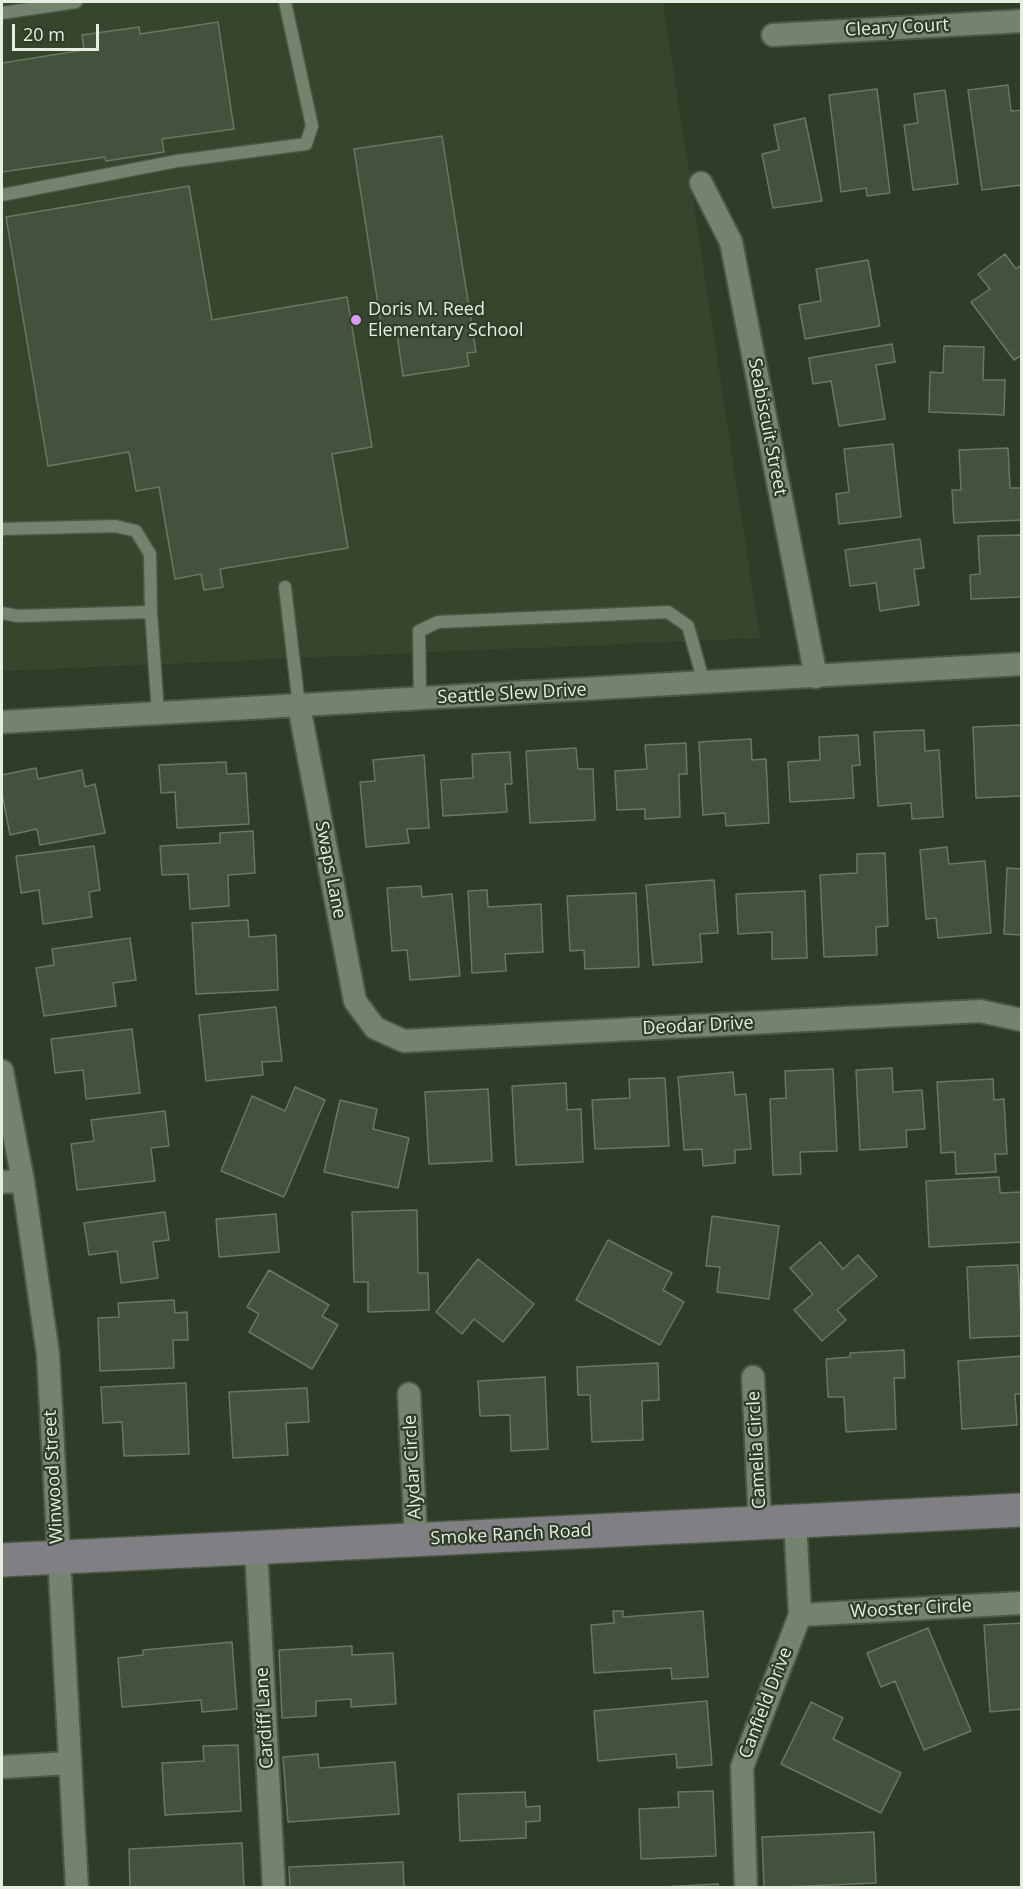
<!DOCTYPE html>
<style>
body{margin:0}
#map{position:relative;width:1023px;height:1889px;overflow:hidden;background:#2e3c28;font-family:"Open Sans",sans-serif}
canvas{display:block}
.frame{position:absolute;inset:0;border:3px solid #e6eee2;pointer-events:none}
.scale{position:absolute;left:12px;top:24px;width:87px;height:27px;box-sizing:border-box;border:3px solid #e6eee2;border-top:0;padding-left:8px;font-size:18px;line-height:21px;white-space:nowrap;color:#e6eee2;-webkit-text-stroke:4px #2e3c28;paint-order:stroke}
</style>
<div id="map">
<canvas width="1023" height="1889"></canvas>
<div class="frame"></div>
<div class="scale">20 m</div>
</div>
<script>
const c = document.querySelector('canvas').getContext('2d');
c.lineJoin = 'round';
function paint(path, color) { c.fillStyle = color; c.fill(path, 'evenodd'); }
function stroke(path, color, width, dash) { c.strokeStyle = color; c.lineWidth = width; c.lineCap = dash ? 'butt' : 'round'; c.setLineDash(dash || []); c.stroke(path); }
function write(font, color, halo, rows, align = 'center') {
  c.font = font + ' "Open Sans",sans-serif'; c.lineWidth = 4.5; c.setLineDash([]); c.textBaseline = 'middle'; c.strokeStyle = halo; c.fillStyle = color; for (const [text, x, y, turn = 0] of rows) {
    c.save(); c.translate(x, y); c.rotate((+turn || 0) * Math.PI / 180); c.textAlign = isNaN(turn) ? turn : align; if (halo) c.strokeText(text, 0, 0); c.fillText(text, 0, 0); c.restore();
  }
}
paint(new Path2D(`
 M2 2H663L760 638 2 671Z`), '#35462d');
const building = new Path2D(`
 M218 22 234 129 162 139 164 152 106 161 105 157 2 172V63L84 50 82 35 139 27 140 34Z
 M1008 85 1011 111 1022 110V185L982 190 968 90Z
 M877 89 890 193 867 196 866 188 841 192 829 95Z
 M945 90 958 184 913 190 904 125 918 123 914 94Z
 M805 118 822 201 773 208 762 154 779 150 774 125Z
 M442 136 476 352 467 353 469 366 403 376 396 327 382 330 354 149Z
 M189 186 212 320 347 297 372 447 332 454 348 548 220 569 223 587 204 590 201 574 175 579 159 487 136 491 129 452 48 466 6 217Z
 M1005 254 1016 269 1022 264V355L1014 360 971 302 990 289 978 274Z
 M868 260 880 326 805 339 799 305 821 301 816 269Z
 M892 344 895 362 876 365 885 419 839 426 831 381 813 384 809 358Z
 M944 346 984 347 983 380H1005L1004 415 929 412 930 372 943 373Z
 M893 444 901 517 839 524 836 494 849 492 844 449Z
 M1008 448 1010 488H1022V520L954 523 952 490H961L959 450Z
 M1022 535V597L971 599 970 575 980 574 978 536Z
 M920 539 924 568 914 569 919 605 880 611 876 583 850 586 845 550Z
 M1022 725V796L976 798 973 727Z
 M924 730 925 751 939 750 943 817 912 819 911 803 878 806 874 732Z
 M858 735 860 765 852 766 854 798 790 802 788 762 820 760 819 737Z
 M751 739 752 760 766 759 769 823 726 826 725 813 703 815 699 742Z
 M686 743 687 774H679L680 817 645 819V809L617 810 615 771 647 769 645 745Z
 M576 748 578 769H593L595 820 530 823 526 751Z
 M510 752 512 784H505L507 812 443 816 441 780 473 778 472 754Z
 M424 755 429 828 407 829 409 843 366 847 360 782 375 781 373 760Z
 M226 762 227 774 246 773 249 824 177 828 175 792 161 793 159 765Z
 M36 768 38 779 82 770 85 787 95 784 105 833 40 845 37 829 10 835 2 793V775Z
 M253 831 255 873 228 875 229 906 190 909 188 874 162 875 160 846 220 843V833Z
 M94 846 100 890 89 892 92 917 43 924 39 890 21 893 16 856Z
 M947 847 949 864 985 861 991 933 938 938 936 918 926 919 920 850Z
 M885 853 888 926 876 927 877 955 824 957 820 875 857 873V854Z
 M1007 868 1022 869V935L1004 934Z
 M714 880 718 933 700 934 702 962 653 965 646 885Z
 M421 886 422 897 452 894 460 976 410 980 407 950 392 951 387 888Z
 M487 890 488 907 541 904 543 952 505 954 506 971 472 973 468 891Z
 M805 891 807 958 772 959V932L738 934 736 894Z
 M636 893 639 967 585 969 584 950 570 951 567 896Z
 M248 920 249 937 276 935 278 990 196 994 192 923Z
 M130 938 136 980 113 983 116 1006 44 1016 36 968 54 965 52 949Z
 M276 1007 282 1061 262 1062 263 1075 206 1081 199 1015Z
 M132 1029 140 1093 86 1099 83 1070 55 1073 51 1039Z
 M892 1068 893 1092 922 1090 925 1129 906 1130 907 1147 860 1150 856 1070Z
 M833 1069 837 1151 800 1152 801 1174 773 1175 770 1099 786 1098 785 1071Z
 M733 1072 735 1095 746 1094 751 1149 735 1150V1163L703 1166 702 1149 684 1150 678 1077Z
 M665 1078 669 1146 595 1149 592 1100 630 1098 629 1079Z
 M993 1079 994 1100 1004 1099 1007 1154H995L996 1172 956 1174 955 1152 941 1153 937 1082Z
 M566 1083 567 1110 581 1109 583 1162 516 1165 512 1086Z
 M295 1087 325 1100 284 1197 221 1171 252 1096 285 1111Z
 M488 1089 492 1161 429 1164 425 1092Z
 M340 1100 377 1109 373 1129 409 1138 398 1188 324 1172Z
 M165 1111 169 1146 151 1148 155 1181 77 1190 71 1144 94 1141 91 1120Z
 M999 1177 1000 1193 1022 1192V1242L929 1247 926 1181Z
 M417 1210 418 1273H428L429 1310 368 1312V1282H354L352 1212Z
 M165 1212 169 1240 153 1242 158 1278 121 1283 117 1251 89 1255 84 1223Z
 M276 1214 279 1252 219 1257 216 1219Z
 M712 1216 779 1226 769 1299 717 1292 720 1267 706 1266Z
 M608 1240 672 1273 663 1290 684 1302 660 1345 576 1300Z
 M820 1242 843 1269 858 1255 877 1276 837 1310 846 1320 822 1341 794 1310 813 1294 790 1268Z
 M478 1259 534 1304 503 1342 474 1319 462 1334 436 1312Z
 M1018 1265 1022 1336 970 1338 967 1267Z
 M269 1270 329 1305 322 1316 338 1325 312 1369 249 1332 259 1314 247 1307Z
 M174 1300 175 1313 187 1312 188 1340H173L174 1368 100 1371 98 1318 119 1317 118 1303Z
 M904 1350 905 1378H894L896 1429 846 1432 844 1397H828L826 1359 850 1357V1353Z
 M1022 1356V1394H1015L1017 1425 962 1429 958 1361Z
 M658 1363 659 1400 642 1401 643 1440 592 1442 590 1395H578L577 1367Z
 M545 1377 548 1449 511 1451 510 1415 480 1416 478 1381Z
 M186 1383 189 1454 124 1456 122 1422 103 1423 101 1387Z
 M307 1388 309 1422 286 1423 288 1455 233 1458 229 1392Z
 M613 1611H623V1617L703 1611 708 1677 672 1679 671 1668 594 1673 591 1625 614 1623Z
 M1022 1623V1709L990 1712 984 1625Z
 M928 1628 971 1731 924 1750 895 1681 881 1687 867 1653Z
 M232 1642 237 1709 202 1712 201 1700 122 1707 118 1658 143 1655V1650Z
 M352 1646V1655L393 1653 396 1704 351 1707V1699L316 1701V1716L282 1718 279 1650Z
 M707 1701 712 1765 677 1768 676 1754 598 1761 594 1711Z
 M811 1702 843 1718 833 1739 901 1773 881 1813 781 1764Z
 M238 1745 241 1811 165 1815 162 1763 204 1761 203 1746Z
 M318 1754 319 1768 395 1762 399 1814 288 1822 283 1757Z
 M713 1791 716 1856 641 1859 639 1809 679 1807 678 1792Z
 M525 1792 526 1807 540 1806V1821L526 1822V1838L460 1841 458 1794Z
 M874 1832 876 1883 764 1888 762 1837Z
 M242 1843 244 1888H130L129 1849Z
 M403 1862 404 1888H290L289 1867Z
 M718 1884V1888H640Z`);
paint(building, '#43523d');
stroke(building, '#687862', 1.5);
const service = new Path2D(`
 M2 13 76 2
 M2 195 177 161 306 144 312 126 285 2
 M2 529 115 526 136 531 150 554 151 612
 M285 587 299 706
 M2 613 17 616 151 612 158 713
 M420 699 419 631 438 622 668 612 688 626 704 683`);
const minor = new Path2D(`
 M773 35 1022 21
 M701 183 731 242 816 677
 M299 706 355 1001 375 1028 404 1041 980 1011 1022 1020
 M2 722 1022 664
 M2 1071 23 1181 48 1354 77 1888
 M2 1182 23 1181
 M753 1377 760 1523
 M409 1394 416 1540
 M256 1548 274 1888
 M800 1615 1022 1603
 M2 1767 70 1763
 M746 1888 742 1767 800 1615 795 1521`);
const secondary = new Path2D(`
 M2 1560 1022 1510`);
stroke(service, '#4c5847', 15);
stroke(minor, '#4c5847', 26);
stroke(secondary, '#4c5847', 36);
stroke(service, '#73836d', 12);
stroke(minor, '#73836d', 22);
stroke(secondary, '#807f83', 33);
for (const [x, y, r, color] of [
 [356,320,6,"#d89af8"]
]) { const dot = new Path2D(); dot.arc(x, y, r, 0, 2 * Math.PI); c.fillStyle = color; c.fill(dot); stroke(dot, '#2e3c28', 2); }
write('18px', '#e6eee2', '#2e3c28', [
 ["Cleary Court",897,28,-3],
 ["Seabiscuit Street",767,427,79],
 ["Seattle Slew Drive",512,694,-3],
 ["Swaps Lane",330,870,79],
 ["Deodar Drive",698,1026,-3],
 ["Camelia Circle",757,1450,-93],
 ["Alydar Circle",413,1467,-93],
 ["Winwood Street",54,1477,-93],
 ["Smoke Ranch Road",511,1535,-3],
 ["Wooster Circle",911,1609,-3],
 ["Canfield Drive",766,1703,-69],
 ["Cardiff Lane",265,1718,-93]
]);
write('18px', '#e6eee2', '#2e3c28', [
 ["Doris M. Reed",368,310],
 ["Elementary School",368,331]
], 'left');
</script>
